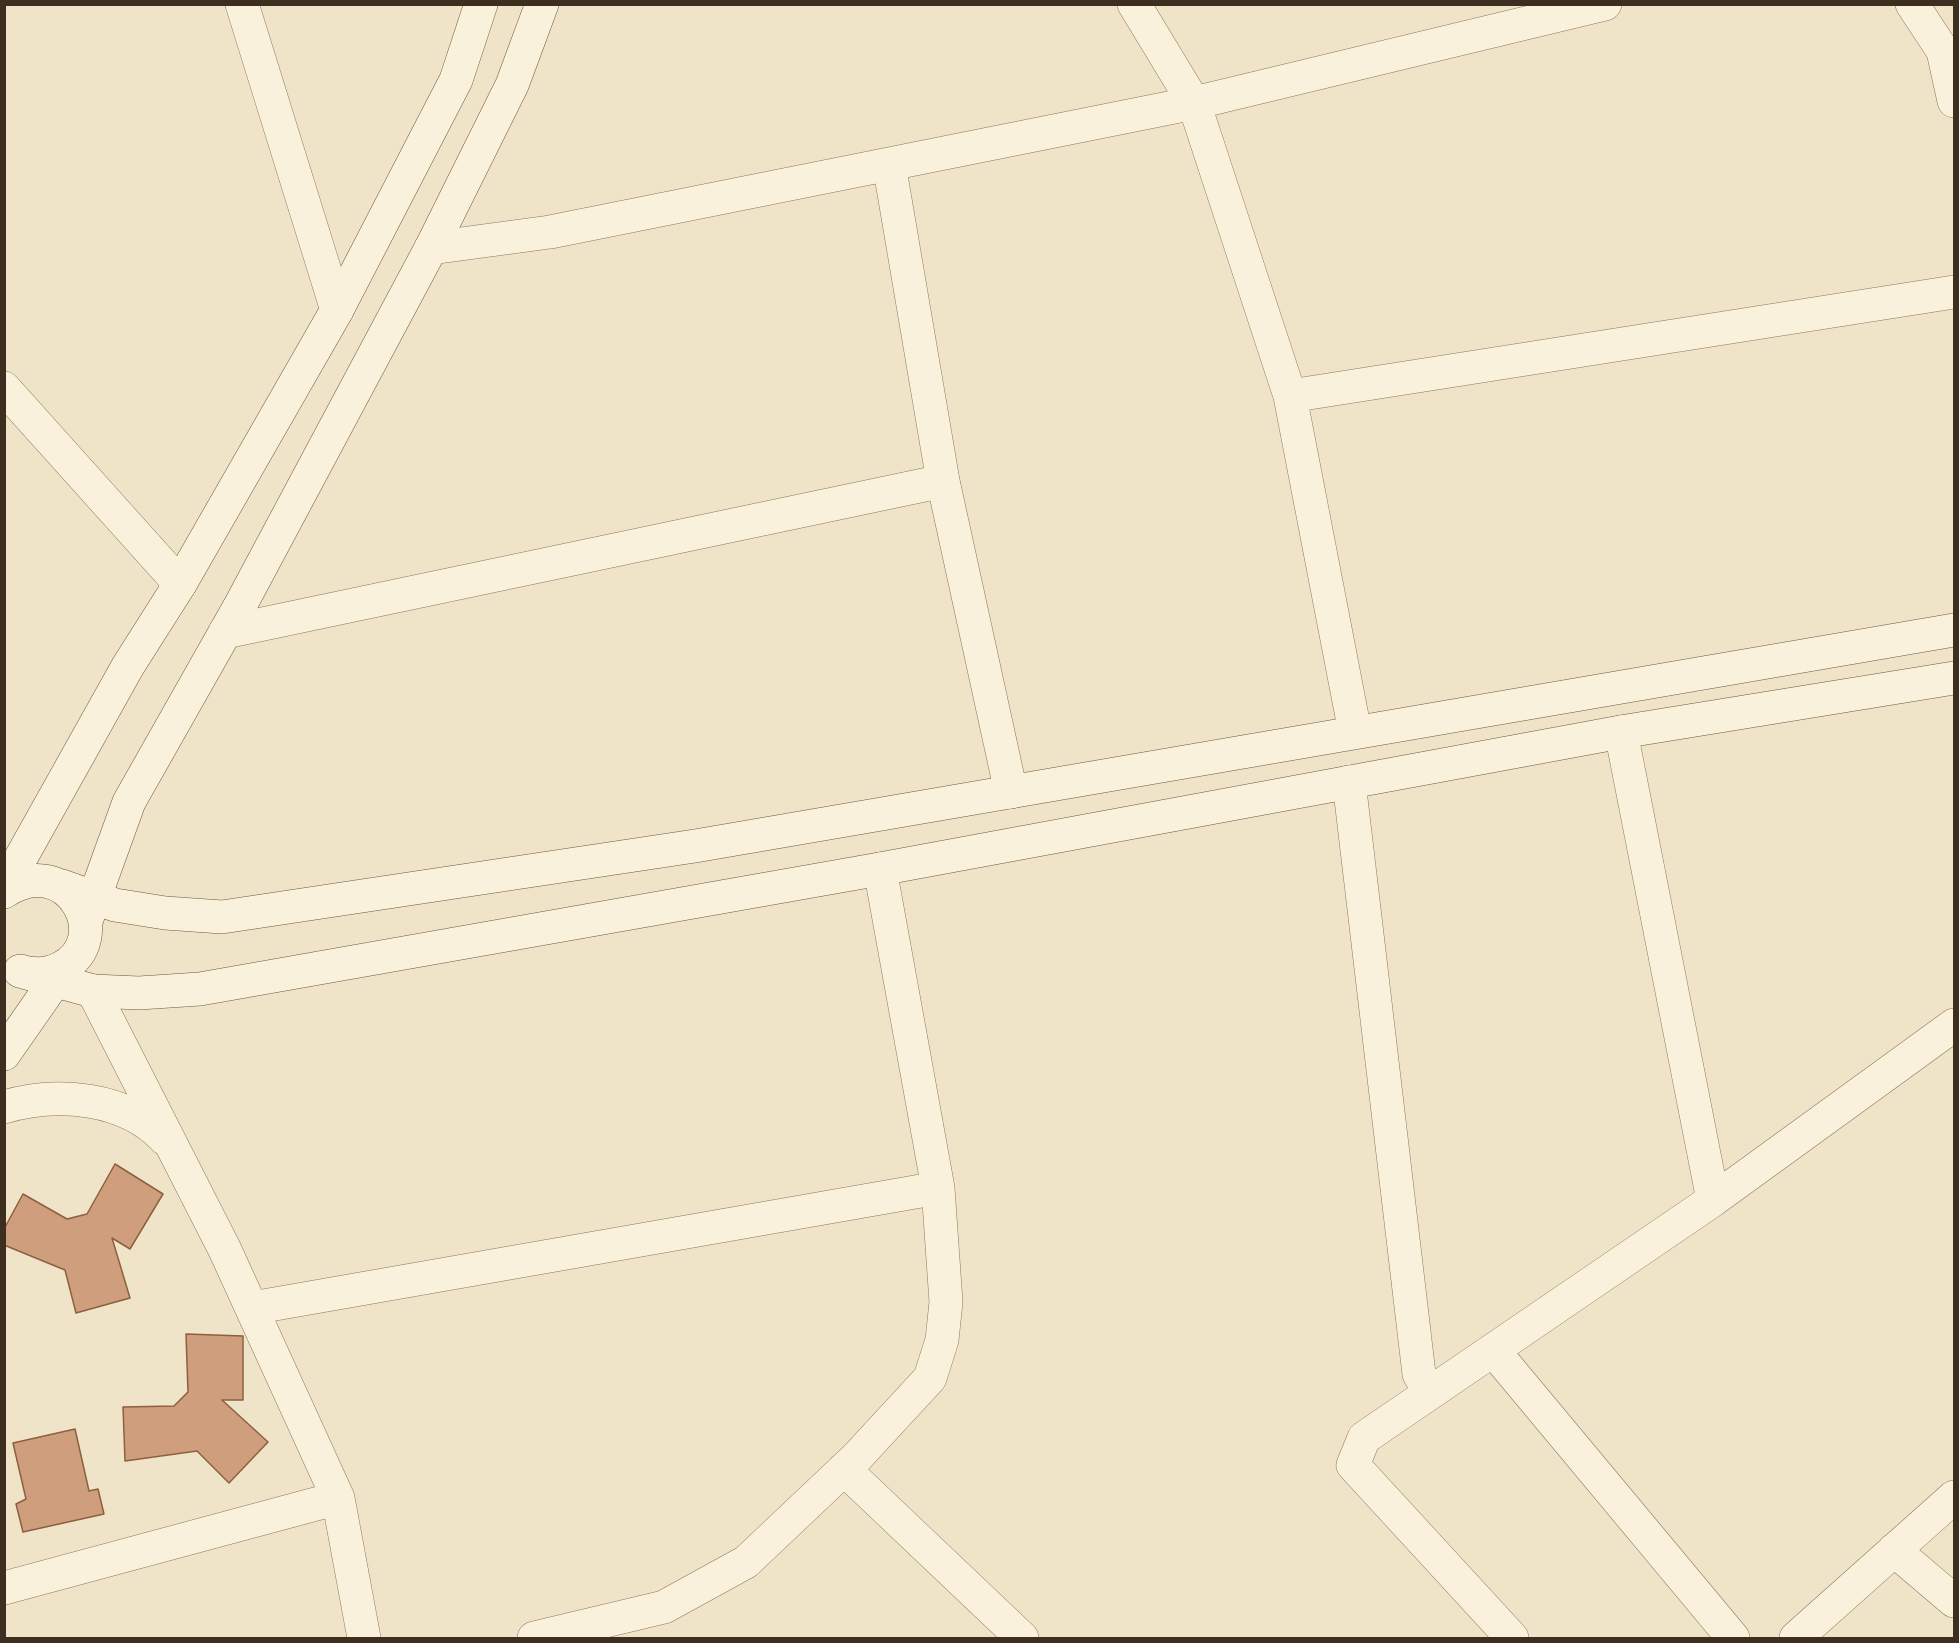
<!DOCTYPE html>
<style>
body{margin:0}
#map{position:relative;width:1959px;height:1643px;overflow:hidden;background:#f0e4c8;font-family:"IBM Plex Serif",serif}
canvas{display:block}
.frame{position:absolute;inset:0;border:6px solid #3d2e20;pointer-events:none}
</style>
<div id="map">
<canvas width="1959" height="1643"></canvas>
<div class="frame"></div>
</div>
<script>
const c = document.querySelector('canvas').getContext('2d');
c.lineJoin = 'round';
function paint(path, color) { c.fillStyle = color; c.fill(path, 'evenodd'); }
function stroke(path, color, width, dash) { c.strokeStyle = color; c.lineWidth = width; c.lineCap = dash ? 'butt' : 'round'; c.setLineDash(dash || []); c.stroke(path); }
const building = new Path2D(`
 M115 1164 163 1194 130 1249 112 1238 130 1298 76 1313 65 1270 4 1245V1229L23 1194 67 1219 87 1214Z
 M186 1334 243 1336V1400H222L268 1442 229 1483 197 1451 125 1461 123 1407 174 1406 188 1392Z
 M75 1429 89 1491 98 1489 104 1514 23 1532 16 1504 26 1499 13 1443Z`);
paint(building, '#cf9f7d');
stroke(building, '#8d5f41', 1.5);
const street = new Path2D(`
 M242 4 337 310
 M1134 4 1194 103 1290 396 1355 732
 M1912 4 1943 51 1954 101
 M889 164 943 481 1011 792
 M431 248 550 232 1194 103 1605 4
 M4 388 180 584
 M1290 396 1954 292
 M225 632 943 481
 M1621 732 1713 1200
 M1349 782 1419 1374 1430 1393
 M93 991 225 1250 338 1498 364 1638
 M4 1107C57 1091 126 1097 165 1139
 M252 1308 938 1188
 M1493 1350 1733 1638
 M844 1469 1022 1638
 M1894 1550 1954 1601
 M4 1588 338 1498
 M534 1638 664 1607 746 1562 857 1457 930 1378 942 1340 946 1302 938 1188 880 869
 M1512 1638 1353 1465 1364 1438 1713 1200 1954 1025
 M1796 1638 1954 1497`);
const secondary = new Path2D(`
 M62 886 115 905 165 913 222 917 695 846 1954 630
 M4 888 128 666 180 584 337 310 456 80 481 4
 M4 892C68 849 117 939 61 968 51 973 41 975 29 973
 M85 924 129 802 241 604 431 248 512 85 542 4
 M20 971 93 991 139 993 200 989 880 869 1621 732 1954 678
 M4 1054 66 965`);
stroke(street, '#8d765c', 34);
stroke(secondary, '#6f573f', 34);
stroke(street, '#faf1dc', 33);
stroke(secondary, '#faf1dc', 33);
</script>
